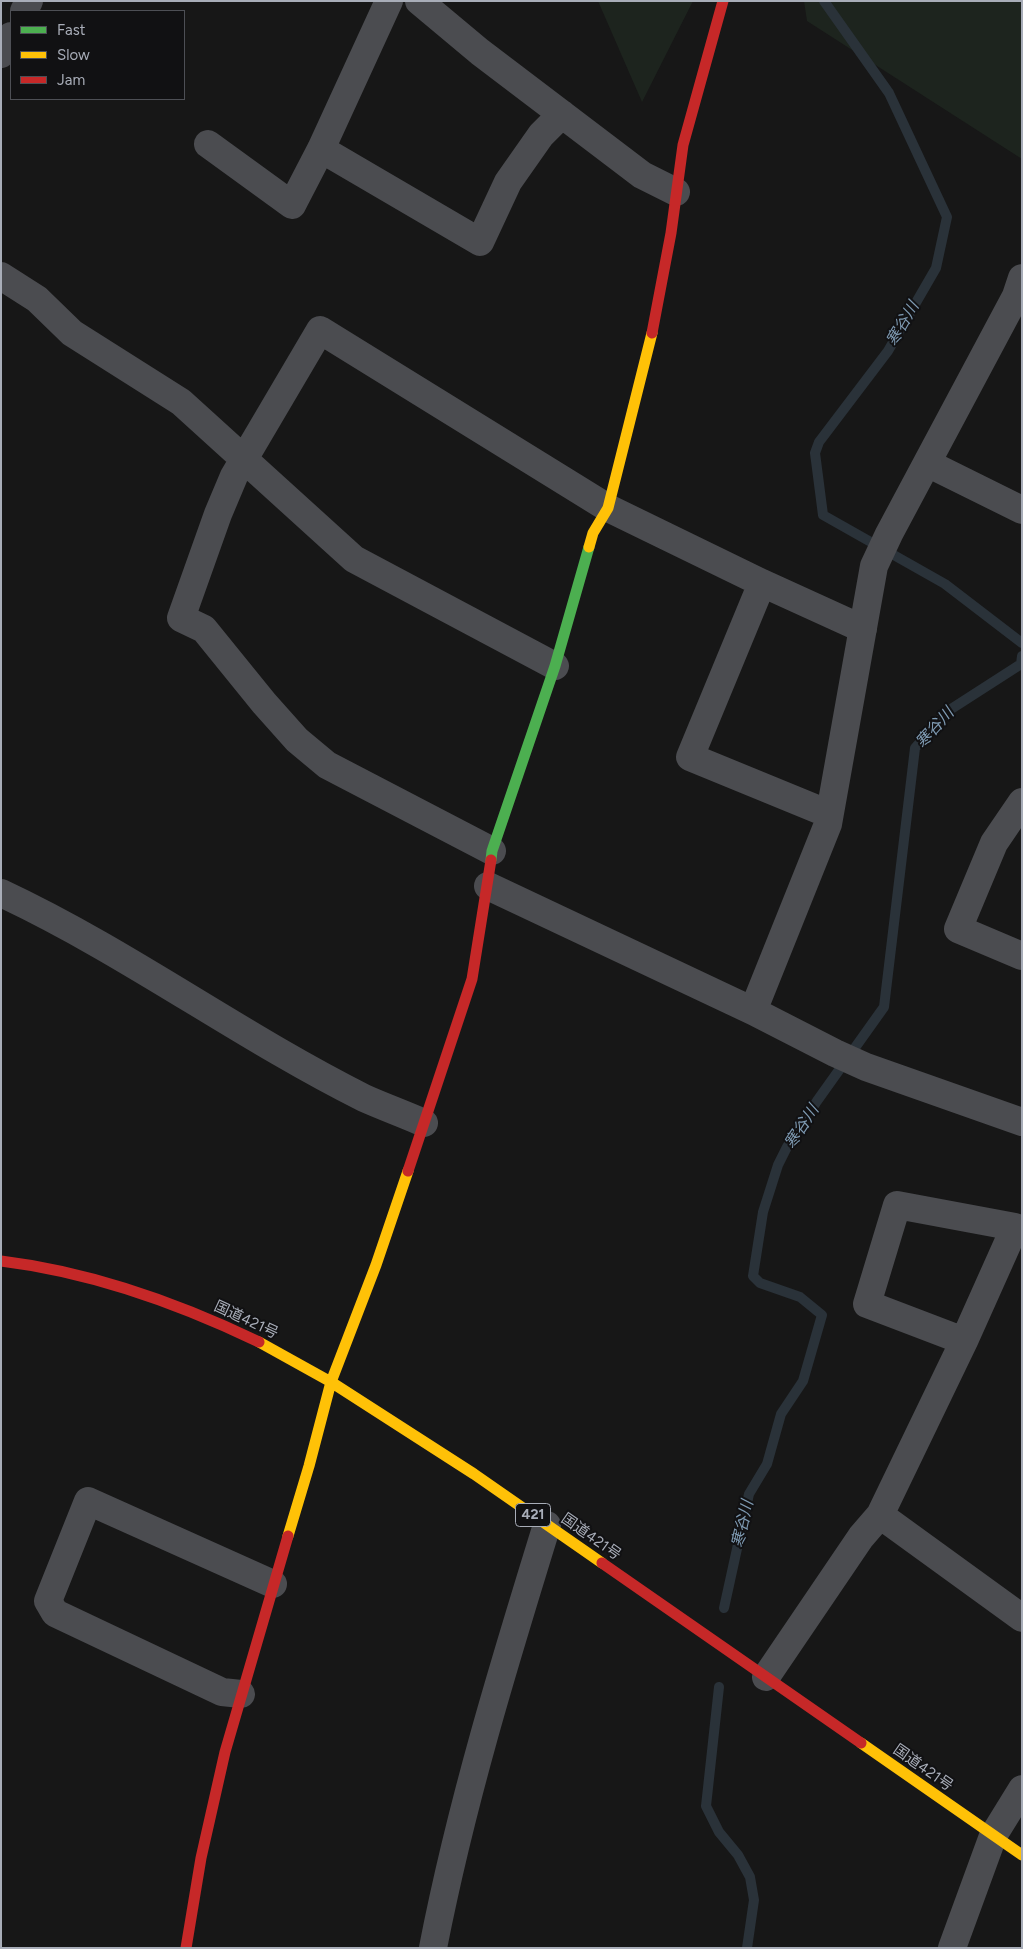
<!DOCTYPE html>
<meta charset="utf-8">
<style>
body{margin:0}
#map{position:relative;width:1023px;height:1949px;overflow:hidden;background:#171717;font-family:Figtree,sans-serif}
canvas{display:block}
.frame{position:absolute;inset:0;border:2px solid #a8adb8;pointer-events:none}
.legend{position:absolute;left:10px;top:10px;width:175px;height:90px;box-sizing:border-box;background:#111113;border:1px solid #4d4f55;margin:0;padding:6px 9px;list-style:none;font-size:15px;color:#a8adb8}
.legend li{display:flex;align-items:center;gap:10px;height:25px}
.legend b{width:25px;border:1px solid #4d4f55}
</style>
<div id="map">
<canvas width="1023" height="1949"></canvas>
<div class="frame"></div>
<ul class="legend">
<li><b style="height:6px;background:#4caf50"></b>Fast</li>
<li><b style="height:6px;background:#ffc107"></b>Slow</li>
<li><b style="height:6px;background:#c62828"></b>Jam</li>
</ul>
</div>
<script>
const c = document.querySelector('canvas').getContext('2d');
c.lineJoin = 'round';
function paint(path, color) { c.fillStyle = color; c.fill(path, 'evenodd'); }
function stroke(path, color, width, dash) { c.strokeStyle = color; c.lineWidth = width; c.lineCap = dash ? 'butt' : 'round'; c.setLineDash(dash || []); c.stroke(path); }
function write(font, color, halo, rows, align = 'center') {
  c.font = font + ' Figtree,"Noto Sans JP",sans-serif'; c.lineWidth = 4; c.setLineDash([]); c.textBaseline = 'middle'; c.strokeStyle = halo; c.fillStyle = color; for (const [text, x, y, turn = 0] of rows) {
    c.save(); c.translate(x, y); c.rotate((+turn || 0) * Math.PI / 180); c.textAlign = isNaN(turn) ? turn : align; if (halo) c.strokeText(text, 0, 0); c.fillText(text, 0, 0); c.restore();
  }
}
paint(new Path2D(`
 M598 1H693L642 102Z
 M804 1H1022V159L807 21Z`), '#1d241e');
stroke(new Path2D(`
 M824 1 889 93 947 217 936 268 888 351 819 442 815 453 823 515 945 584 1022 643
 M724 1608 749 1494 767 1464 781 1414 803 1381 822 1315 800 1297 760 1283 753 1276 763 1212 778 1165 787 1147 817 1101 884 1007 915 748 948 711 1021 664 1022 656
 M719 1687 706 1806 719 1832 738 1855 750 1877 754 1900 747 1948`), '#2a3239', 10);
stroke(new Path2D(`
 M419 1 480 52 642 175 676 192
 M24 11 29 1
 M1 54 11 36
 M208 144 292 205 321 149 389 1
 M321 149 480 242 508 182 541 135 562 114
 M1 276 37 299 72 333 181 402 354 559 555 666
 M927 463 1022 510
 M762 583 690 757 829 814
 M1022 802 994 843 958 929 1022 956
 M492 851 327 765 297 740 264 703 204 629 181 618 218 514 234 476 320 330 608 508 762 583 863 629
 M488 886 753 1011 835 1053 866 1067 1022 1122
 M1 893C127 952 240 1036 364 1098 384 1107 404 1114 424 1123
 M753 1011 828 824 874 566 889 534 1016 296 1022 278
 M880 1515 1022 1618
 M766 1677 861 1537 880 1515 964 1341 1015 1227 897 1205 867 1304 964 1341
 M241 1694 222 1692 55 1613 48 1601 88 1501 273 1584
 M433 1948C461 1804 504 1664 547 1525
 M952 1948 993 1836 1022 1789`), '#4b4c50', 28);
stroke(new Path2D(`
 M491 860 492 851 555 666 589 547`), '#4caf50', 11);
stroke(new Path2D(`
 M589 547 593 533 608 508 652 333
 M259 1342 331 1382 474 1474 602 1563
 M288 1536 309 1466 331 1382 376 1265 408 1171
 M861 1743 1022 1855`), '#ffc107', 11);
stroke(new Path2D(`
 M652 333 671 233 683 145 723 1
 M408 1171 472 979 491 860
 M1 1261C91 1272 178 1303 259 1342
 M602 1563 861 1743
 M186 1948 201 1858 225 1752 288 1536`), '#c62828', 11);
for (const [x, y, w] of [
 [533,1515,35]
]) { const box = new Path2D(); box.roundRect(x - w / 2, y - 11.5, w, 23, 4); c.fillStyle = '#111113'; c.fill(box); stroke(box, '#a8adb8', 1); }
write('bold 14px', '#a8adb8', null, [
 ["421",533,1515]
]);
write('15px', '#a8adb8', '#111113', [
 ["国道421号",246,1320,25],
 ["国道421号",591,1537,35],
 ["国道421号",923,1768,35]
]);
write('italic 16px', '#7f9bb3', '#111113', [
 ["寒谷川",903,324,-60],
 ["寒谷川",935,728,-48],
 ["寒谷川",802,1127,-57],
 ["寒谷川",743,1524,-77]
]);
</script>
